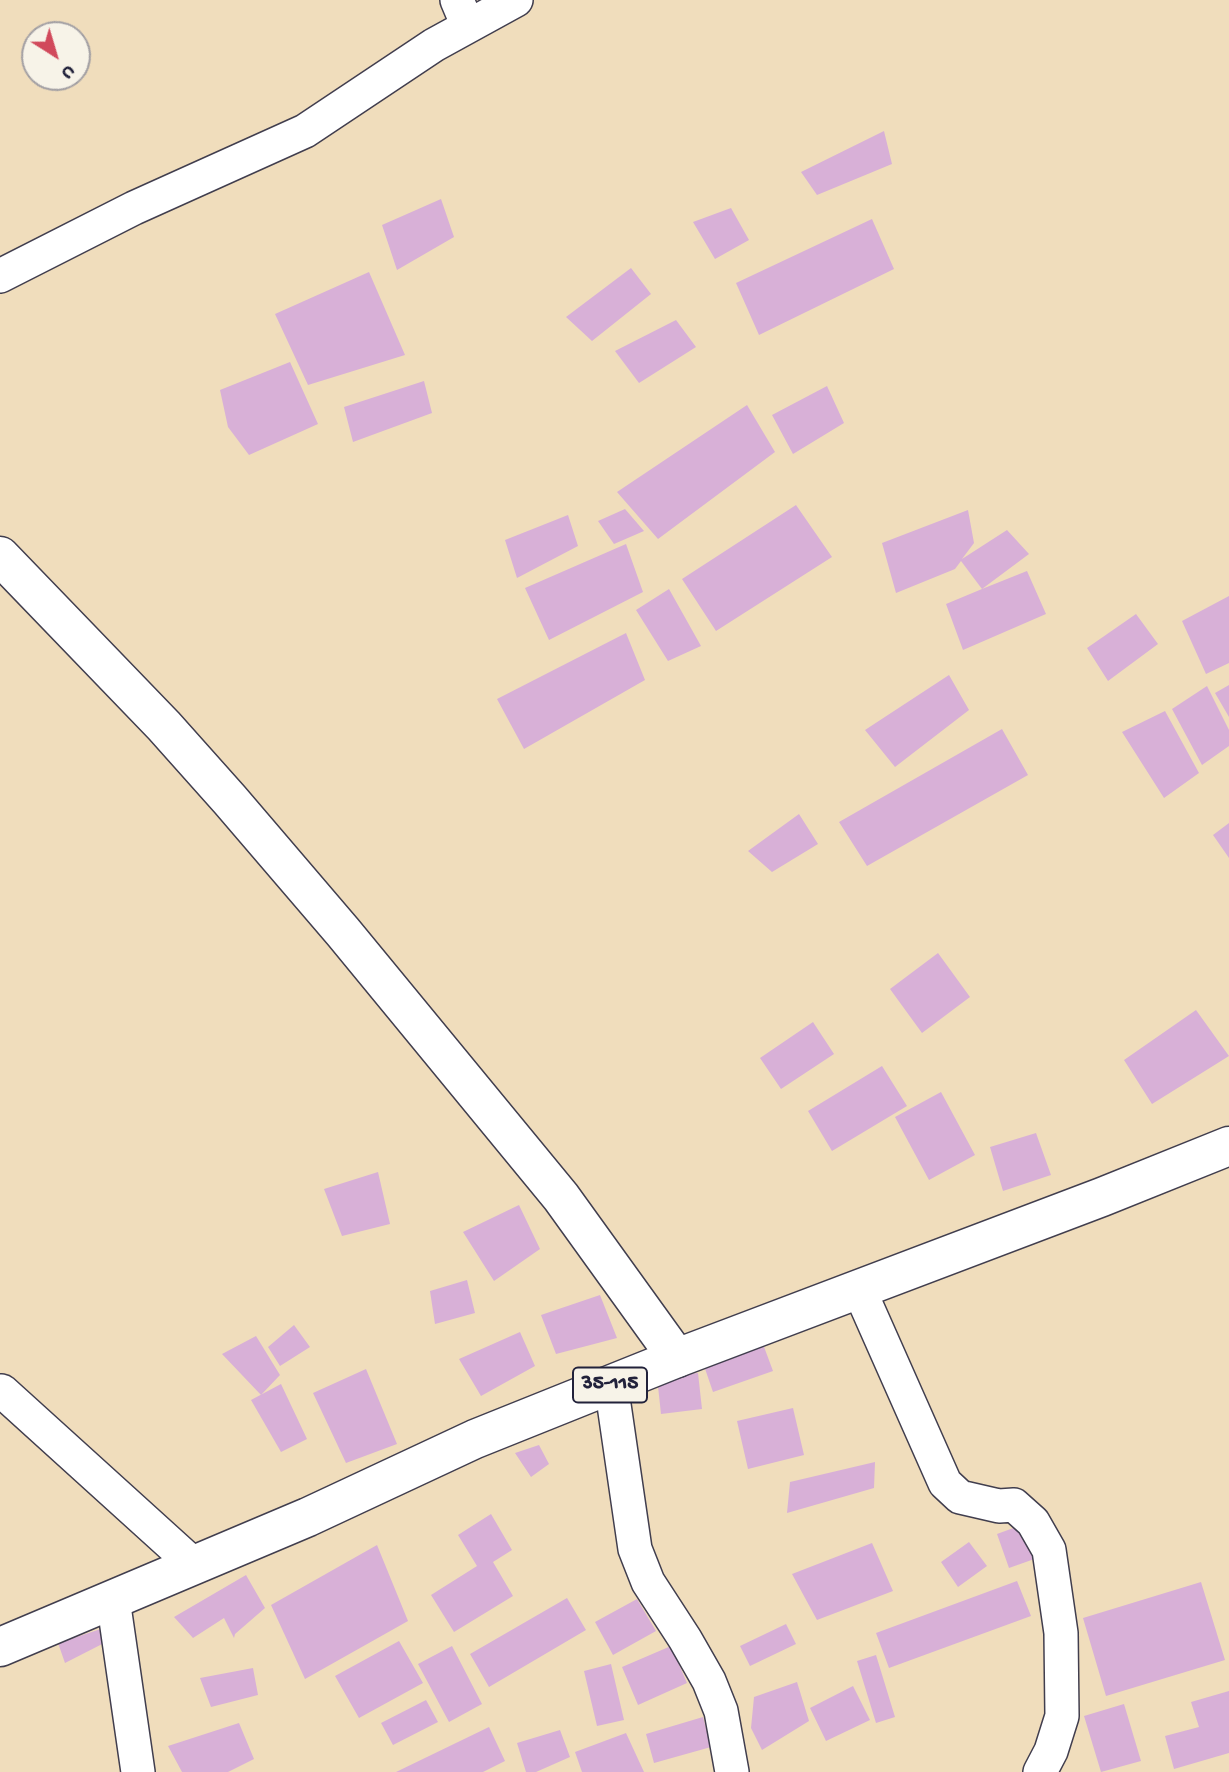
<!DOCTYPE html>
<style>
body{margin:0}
#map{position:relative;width:1229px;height:1772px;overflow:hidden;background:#f0ddbc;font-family:"Gochi Hand",sans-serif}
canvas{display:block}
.north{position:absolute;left:21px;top:21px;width:70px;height:70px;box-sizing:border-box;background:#f7f3e8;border:2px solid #a29fa3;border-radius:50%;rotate:143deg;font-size:19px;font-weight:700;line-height:28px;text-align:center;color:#22223b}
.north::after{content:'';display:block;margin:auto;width:24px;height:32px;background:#d1495b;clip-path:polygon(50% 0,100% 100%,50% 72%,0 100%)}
</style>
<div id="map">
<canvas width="1229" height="1772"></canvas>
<div class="north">U</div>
</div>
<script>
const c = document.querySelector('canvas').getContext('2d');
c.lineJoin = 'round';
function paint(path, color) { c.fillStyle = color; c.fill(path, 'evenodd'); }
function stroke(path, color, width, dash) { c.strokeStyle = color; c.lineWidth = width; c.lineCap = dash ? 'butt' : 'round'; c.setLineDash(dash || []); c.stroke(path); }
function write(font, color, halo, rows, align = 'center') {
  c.font = font + ' "Gochi Hand",sans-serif'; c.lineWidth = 5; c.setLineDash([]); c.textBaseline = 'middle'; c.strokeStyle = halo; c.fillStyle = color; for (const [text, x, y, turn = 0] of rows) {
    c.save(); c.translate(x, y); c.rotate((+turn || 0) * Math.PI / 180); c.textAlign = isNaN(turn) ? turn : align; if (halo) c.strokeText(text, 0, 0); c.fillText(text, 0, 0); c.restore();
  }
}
paint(new Path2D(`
 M884 131 892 164 817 195 801 172Z
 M441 199 454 237 397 270 382 225Z
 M731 208 749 240 715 259 693 222Z
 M872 219 894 269 759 335 736 283Z
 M631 268 651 294 592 341 566 317Z
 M369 272 405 355 308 385 275 314Z
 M676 320 696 347 639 383 615 351Z
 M290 362 318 424 249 455 228 427 220 390Z
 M424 381 432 413 353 442 344 407Z
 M827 386 844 423 793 454 772 415Z
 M747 405 775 452 658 539 617 492Z
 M796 505 832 557 716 631 682 579Z
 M625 509 644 531 614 544 598 521Z
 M968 510 974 543 962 559 1007 530 1029 554 982 589 1027 571 1046 614 963 650 946 604 982 589 961 561 955 569 896 593 882 543Z
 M568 515 578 546 517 578 505 540Z
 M626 544 643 592 549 640 525 588Z
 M669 589 701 646 668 661 636 610Z
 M1229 596V663L1206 674 1182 621Z
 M1136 614 1158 644 1108 681 1087 648Z
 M626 633 645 680 524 749 497 699Z
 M949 675 969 710 895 767 865 730Z
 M1229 685V717L1215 693Z
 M1207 686 1229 730V746L1202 765 1172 709Z
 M1165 711 1199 773 1164 798 1122 732Z
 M1002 729 1028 775 867 866 839 822Z
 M799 814 818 844 772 872 748 851Z
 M1229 823V858L1213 835Z
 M938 953 970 997 922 1033 890 989Z
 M1196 1010 1229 1056 1152 1104 1124 1060Z
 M813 1022 834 1054 781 1089 760 1058Z
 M882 1066 907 1106 832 1151 808 1111Z
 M941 1092 975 1155 929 1180 895 1117Z
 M1036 1133 1051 1175 1003 1191 990 1147Z
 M378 1172 390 1224 342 1236 324 1189Z
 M519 1205 540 1249 494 1281 463 1232Z
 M467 1280 475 1313 435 1324 430 1291Z
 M600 1295 617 1338 556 1354 541 1315Z
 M294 1325 310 1347 280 1366 268 1347Z
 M520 1332 535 1366 481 1396 459 1359Z
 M256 1336 280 1375 261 1395 222 1354Z
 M760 1336 773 1371 713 1392 701 1357Z
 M366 1369 397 1444 346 1463 313 1393Z
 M698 1373 702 1409 661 1414 657 1377Z
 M281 1384 307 1439 281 1452 251 1400Z
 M793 1408 804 1455 748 1469 737 1421Z
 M539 1445 549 1464 531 1477 515 1453Z
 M875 1462 874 1488 787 1513 790 1482Z
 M491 1514 512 1550 493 1562 513 1596 454 1632 431 1595 477 1566 458 1535Z
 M1027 1523 1040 1557 1009 1568 997 1534Z
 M969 1542 987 1566 958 1587 941 1562Z
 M872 1543 893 1591 817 1620 792 1574Z
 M377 1545 408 1621 305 1679 271 1605Z
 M246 1575 265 1608 235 1634 234 1638 224 1618 193 1638 174 1617Z
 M1017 1581 1031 1616 889 1668 876 1633Z
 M1201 1582 1225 1660 1106 1696 1083 1618Z
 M567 1598 586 1630 489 1687 470 1654Z
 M637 1599 656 1631 613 1655 595 1622Z
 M786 1624 796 1644 750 1666 740 1646Z
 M110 1626V1640L65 1663 58 1643Z
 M399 1641 423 1683 359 1718 335 1676Z
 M452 1646 482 1704 449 1722 418 1664Z
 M671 1646 687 1683 638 1705 622 1667Z
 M876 1655 895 1717 876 1723 857 1661Z
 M611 1664 624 1720 597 1726 584 1671Z
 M253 1668 258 1695 211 1707 200 1678Z
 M797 1682 809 1721 762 1750 751 1728 754 1697Z
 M853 1686 870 1720 826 1741 810 1708Z
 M1229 1691V1753L1174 1769 1165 1736 1199 1727 1191 1702Z
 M426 1700 438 1722 393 1745 381 1723Z
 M1124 1704 1141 1761 1101 1772 1084 1716Z
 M703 1717 711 1747 654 1763 646 1734Z
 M239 1723 254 1759 228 1772H182L168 1746Z
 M489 1727 505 1761 483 1772H396Z
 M560 1730 570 1757 536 1772H526L517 1743Z
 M626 1733 644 1772H582L575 1752Z`), '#d8b0d7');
const street = new Path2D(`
 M457 0 468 26
 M0 276 134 208 305 131 434 45 516 0
 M859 1289 945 1483 960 1497 999 1506 1014 1505 1033 1522 1049 1550 1061 1633 1062 1716 1051 1751 1040 1772
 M611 1384 635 1549 648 1582 685 1639 709 1681 721 1711 732 1772
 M0 1392 2 1391 194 1565
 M113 1599 138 1772`);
const secondary = new Path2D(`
 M0 556 164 726 230 800 343 932 561 1197 677 1358`);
const primary = new Path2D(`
 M0 1647 308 1517 475 1439 677 1358 1102 1197 1229 1146`);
stroke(street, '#413e4e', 36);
stroke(secondary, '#413e4e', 41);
stroke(primary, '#413e4e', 41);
stroke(street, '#fff', 33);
stroke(secondary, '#fff', 38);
stroke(primary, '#fff', 38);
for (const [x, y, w] of [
 [610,1385,74]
]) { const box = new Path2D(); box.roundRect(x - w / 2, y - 17.5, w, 35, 5); c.fillStyle = '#f7f3e8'; c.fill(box); stroke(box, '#22223b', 2); }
write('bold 21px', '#22223b', null, [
 ["35-115",610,1385]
]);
</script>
